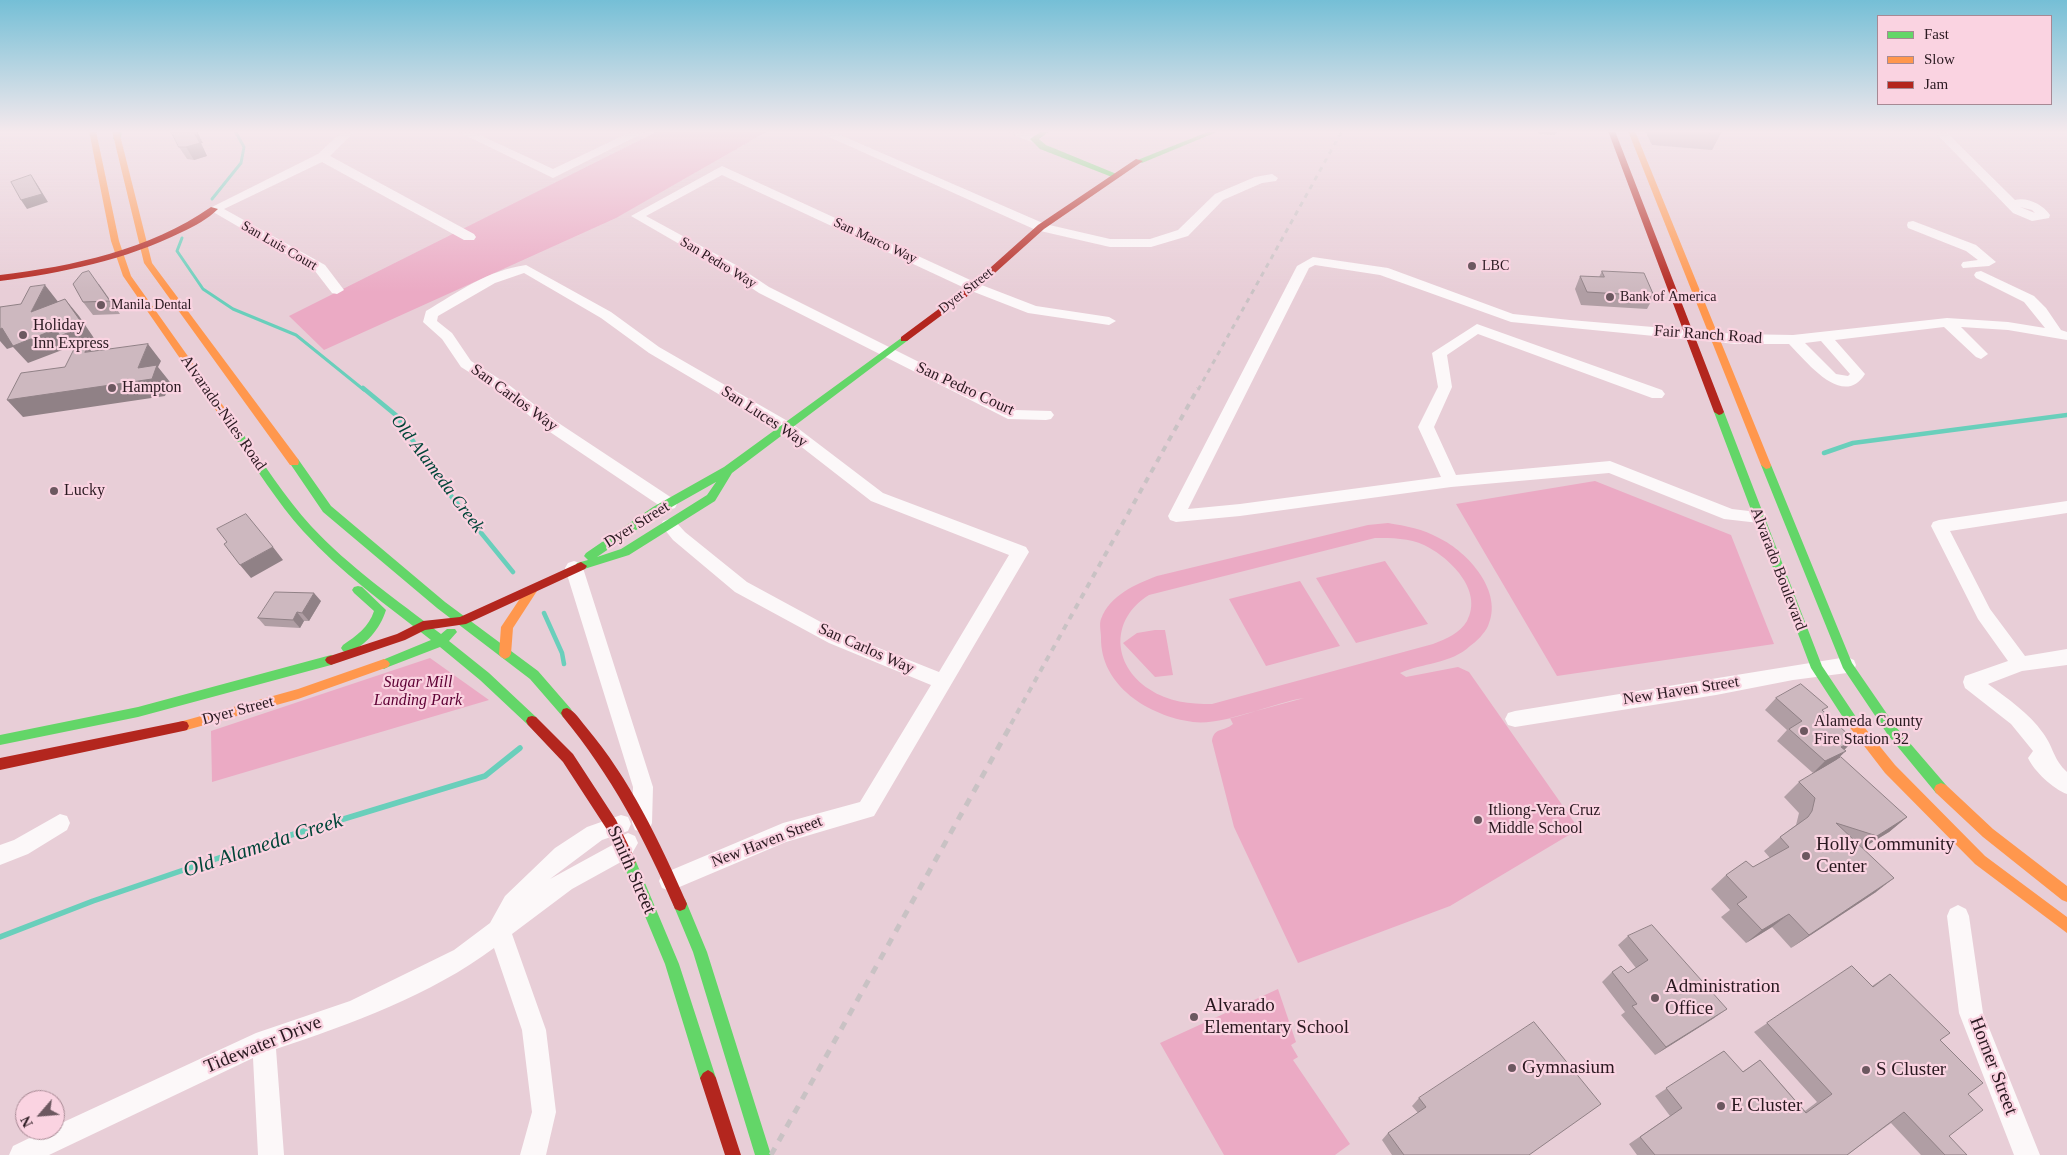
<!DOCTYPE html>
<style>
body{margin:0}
#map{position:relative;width:2067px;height:1155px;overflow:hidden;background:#e8ced7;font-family:"Times New Roman",serif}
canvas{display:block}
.legend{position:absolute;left:1877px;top:15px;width:175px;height:90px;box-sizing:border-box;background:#fad3e1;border:1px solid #a78994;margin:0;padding:6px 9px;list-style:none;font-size:15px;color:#2a1920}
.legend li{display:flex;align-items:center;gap:10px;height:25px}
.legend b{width:25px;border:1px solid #a78994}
.north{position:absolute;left:15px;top:1090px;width:50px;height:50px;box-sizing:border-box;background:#fad3e1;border:1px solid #a78994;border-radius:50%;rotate:243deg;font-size:14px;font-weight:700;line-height:20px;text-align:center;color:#2a1920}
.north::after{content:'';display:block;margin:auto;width:18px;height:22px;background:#6c5860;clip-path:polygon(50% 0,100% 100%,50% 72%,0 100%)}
</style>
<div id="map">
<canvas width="2067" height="1155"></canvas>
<ul class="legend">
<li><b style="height:6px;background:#63d668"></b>Fast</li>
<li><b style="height:6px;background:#ff974d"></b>Slow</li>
<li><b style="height:6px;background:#b3261e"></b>Jam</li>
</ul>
<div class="north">N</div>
</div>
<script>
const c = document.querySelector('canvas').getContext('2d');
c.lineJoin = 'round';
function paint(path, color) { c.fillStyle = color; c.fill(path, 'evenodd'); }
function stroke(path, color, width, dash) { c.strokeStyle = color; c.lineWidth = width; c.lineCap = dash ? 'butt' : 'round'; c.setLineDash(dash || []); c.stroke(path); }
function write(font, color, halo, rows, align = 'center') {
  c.font = font + ' "Times New Roman",serif'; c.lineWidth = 4.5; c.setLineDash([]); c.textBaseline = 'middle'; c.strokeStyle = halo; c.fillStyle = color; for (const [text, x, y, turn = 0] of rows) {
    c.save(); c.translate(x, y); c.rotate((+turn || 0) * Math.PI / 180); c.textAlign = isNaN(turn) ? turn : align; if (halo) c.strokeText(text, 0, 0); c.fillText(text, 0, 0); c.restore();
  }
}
paint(new Path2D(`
 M658 131H768L616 218 324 350 289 316Z
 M1595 481 1731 535 1774 644 1557 676 1456 504Z
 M1388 523C1406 526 1423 529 1439 538 1468 552 1504 592 1488 626 1485 633 1476 642 1470 646 1451 664 1422 663 1400 673L1406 677 1458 667 1469 672 1579 829 1450 906 1298 963 1234 827 1212 741C1214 727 1224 732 1233 724L1230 718 1304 698C1272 703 1224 726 1193 722 1149 716 1100 686 1101 637 1101 632 1099 624 1101 619 1110 595 1136 584 1157 576L1368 525ZM1375 538C1391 538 1410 538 1424 545 1449 557 1484 590 1467 621 1460 633 1446 639 1433 644L1212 704C1190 704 1168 702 1149 689 1112 665 1110 619 1149 595Z
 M1385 561 1428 624 1356 643 1316 578Z
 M1300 581 1340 646 1266 666 1229 599Z
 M1155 630H1165L1173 675 1155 677 1123 643 1137 633Z
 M430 658 489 700 212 782 211 731Z
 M1278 989 1296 1042 1291 1045 1298 1057 1293 1060 1350 1144 1335 1155H1224L1160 1043Z`), '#ebaac4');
stroke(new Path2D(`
 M212 199 241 163 244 147 235 131
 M182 238 177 251 203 289 233 309 296 335 364 390`), '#69cfbb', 3);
stroke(new Path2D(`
 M363 388 397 416 438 480 513 572
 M1824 453 1853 443 2067 415
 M544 613 562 653 564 664`), '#69cfbb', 4.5);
stroke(new Path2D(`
 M0 937 93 901 245 849 485 776 520 748`), '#69cfbb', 5.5);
paint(new Path2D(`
 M343 131H355L330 156 474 234 476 237 474 240H464L322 162 224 209 325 265 344 290 337 294 332 293 315 271 208 209 318 154Z
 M457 131H471L553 169 633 131H647L553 178Z
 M816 131H831L1045 224 1110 239H1150L1178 230 1215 194 1255 177 1272 174 1278 178 1276 181 1262 183 1223 200 1188 236 1151 247H1110L1036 230Z
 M1005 131H1021L1040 139 1034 143Z
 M1934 131H1945L2015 200C2028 197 2043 205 2050 215L2049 218 2032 221 2013 213ZM2020 207 2032 210 2035 213Z
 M722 166 979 284 1036 306 1109 317 1116 321 1109 325 1028 313 969 290 722 175 646 216 736 265 769 287 1015 410 1051 411 1054 415 1051 419 1046 420 1008 419 759 293 726 271 631 216Z
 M1913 221 1976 245 1996 262 1989 266 1963 268 1961 265 1963 262 1978 260 1966 251 1908 228 1907 225 1908 222Z
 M1313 257 1388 268 1513 314 1570 320 1736 334 1793 335 1947 318 2008 322 2045 328 2024 302 1976 278 1974 275 1976 272 1981 271 2034 296 2046 308 2061 330 2067 332V340L2008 330 1961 327 1988 354 1981 359 1976 357 1944 327 1835 340 1865 374C1843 409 1807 362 1789 344H1736L1511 322 1380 275 1315 265 1309 268 1188 509 1240 504 1441 477 1418 427 1438 387 1432 353 1477 324 1662 390 1665 394 1662 398H1652L1478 334 1447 355 1452 387 1434 427 1456 475 1610 461 1732 509 1765 513 1767 517 1765 521 1759 523 1724 519 1609 473 1451 487 1240 516 1176 522 1170 520 1168 516 1297 266ZM1821 341 1850 374 1848 376 1836 374 1805 343Z
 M526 265 611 312 659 347 791 423 883 493 1026 547 1029 552 1026 557 874 816 786 842 670 891 662 888 659 881 662 874 783 823 860 802 931 685 829 643 735 592 673 540 661 525 663 521 669 519 675 521 685 532 747 582 841 633 939 672 1009 555 871 501 781 431 649 353 601 318 524 273 495 283 438 316 437 321 452 333 471 361 509 385 557 422 675 500 677 504 675 508 669 510 663 508 547 430 499 391 461 367 442 339 423 322 426 311C458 292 488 270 526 265Z
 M2067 501V513L1950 531 1990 609 2025 656 2067 649V665L2022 671 1988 684C2008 699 2029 713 2043 733 2054 748 2053 759 2067 772V794C2053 789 2034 771 2028 758L2033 751 2011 724 1965 688 1963 682 1965 676 2008 661 1978 619 1931 526 1933 522 1939 520Z
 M574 561 580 563 583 568 653 787 652 823 649 830 642 832 635 830 632 823 633 787 565 568 568 563Z
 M1847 657 1854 660 1856 665 1854 670 1847 673 1793 680 1716 695 1515 727 1508 725 1505 719 1508 713 1515 711Z
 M60 814 67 816 70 823 67 830 28 854 0 865V845L14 840Z
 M621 815 628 817 631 824 628 831 602 840 550 879 616 843 621 836 628 833 635 836 638 843 630 857 572 889 512 934 546 1030 556 1112 546 1155H520L532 1112 522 1030 494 948C431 995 351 1024 276 1049L284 1155H258L253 1058 49 1155H9L13 1146 46 1130H55V1126L256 1033 350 1001 454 950 490 923 505 896 555 848 587 827Z
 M1958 905 1966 909 1969 916 1983 1013 2040 1155H2014L1959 1013 1947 916 1950 909Z`), '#fcf8f9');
paint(new Path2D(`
 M115 131H122L120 141 113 139Z
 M1042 131H1050L1039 139 1046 145 1119 175 1112 177 1040 149 1030 139Z
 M1210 131H1219L1142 163 1135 161Z
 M904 336 909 339 907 341 732 473 715 501 629 555 581 570 577 569 575 566 577 563 588 560 584 556 586 553 653 507 724 467ZM716 482 707 495 621 549 597 557 661 513Z
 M1719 409 1724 412 1822 666 1856 717 1858 721 1856 725 1852 726 1848 725 1811 668 1714 412Z
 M237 430 241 431C263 463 285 497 311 526 349 567 397 600 441 634L447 629H455L457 632 449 641 489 673 536 717 538 721 536 725 532 726 528 725 480 680 440 647 388 667 384 669 380 667 378 664 380 661 431 640C388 606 341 573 303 531 277 502 256 468 233 435L232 433Z
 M294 458 298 459 331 506 445 602 538 671 571 709 573 713 571 717 567 718 563 717 530 679 437 608 323 512 289 462Z
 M1766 461 1771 465 1852 663 1896 727 1946 785 1948 789 1946 793 1941 795 1936 793 1888 735 1843 668 1761 465Z
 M358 586 362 587 386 610C380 629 366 646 347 653L343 651 341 648 343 645C356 636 369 627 374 611L354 593 352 590 354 587Z
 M331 655 335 657 337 660 335 663 331 665 138 717 0 745V735L138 707Z
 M629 855 634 857 679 964 716 1078 713 1083 708 1086 703 1083 700 1078 665 964 622 861 624 857Z
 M680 897 685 899 707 952 771 1155H755L693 952 673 904 675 899Z`), '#63d668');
paint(new Path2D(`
 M89 131H96L119 241 131 276 241 431 242 433 241 435H233L123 276 111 241Z
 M112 131H119L152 263 298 459 299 462 298 465H290L144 263Z
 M1628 131H1635L1771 465 1770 468 1766 469 1761 465Z
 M531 587 535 588 537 591 513 628 511 654 509 657 505 659 501 657 499 654 501 627 527 588Z
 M384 659 388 661 390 664 388 667 298 699 183 731 179 730 177 726 179 722 183 721 298 689Z
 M1852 716 1856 717 1895 765 1985 856 2067 917V933L1975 864 1885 773 1848 725 1846 721 1848 717Z
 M1941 783 1946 785 1993 829 2067 886V902L2062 900 1983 837 1936 793 1934 789 1936 785Z`), '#ff974d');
paint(new Path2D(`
 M1608 131H1615L1724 412 1722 414 1719 415 1714 412Z
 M1136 159 1143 161 1044 229 977 289 907 341H901V337L971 285 1038 225Z
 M211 207 218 209C208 219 195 226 182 232 126 260 62 273 0 281V275C74 266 149 250 211 207Z
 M581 562 587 566 585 569 466 624 425 630 405 640 331 665 327 663 325 660 327 657 397 634 423 621 460 617Z
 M567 708C575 711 580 720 586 727 630 779 660 842 687 904L685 909 680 911 675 909C645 839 611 775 563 717L561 713 563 709Z
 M532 716 536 717 573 754 616 820 636 861 634 865 629 867 624 865 606 828 563 762 528 725 526 721 528 717Z
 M183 721 187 722 189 726 187 730 183 731 0 770V758Z
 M708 1070 713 1073 716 1078 741 1155H725L700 1078 703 1073Z`), '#b3261e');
stroke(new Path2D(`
 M1198 390 1342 131`), '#c9c2c4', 3, [5, 5]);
stroke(new Path2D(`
 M1011 724 1198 388`), '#c9c2c4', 4, [6, 6]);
stroke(new Path2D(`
 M771 1155 1012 723`), '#c9c2c4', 5, [8, 8]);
paint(new Path2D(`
 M1537 131H1557L1555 135 1539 134Z
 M1645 131H1722L1712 150 1652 145Z
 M201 143 207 156 194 160 187 159 179 147 203 143Z
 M1602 271 1654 296 1647 309 1581 305 1575 289 1580 276 1599 277Z
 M99 284 120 314 93 315 83 302Z
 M321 601 309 621H304L300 628 265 626 258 618Z
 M1776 698 1823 711 1854 740 1844 750 1837 760 1907 817 1889 832 1863 848 1876 892 1791 948 1772 927 1746 943 1721 917 1730 910 1711 889 1726 875 1753 867 1770 858 1764 851 1780 837 1796 825 1799 813 1784 797 1799 782 1824 768 1813 773 1777 741 1787 730 1765 710Z
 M1628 936 1714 1018 1655 1055 1621 1015 1625 1012 1602 982 1612 972 1628 973 1636 968 1618 945Z
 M1852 966 1872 986 1890 974 1940 1040 1968 1094 1949 1136 1945 1155H1921L1891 1123 1847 1155H1637L1629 1144 1670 1116 1655 1096 1724 1051 1742 1072 1760 1060 1805 1111 1817 1102 1754 1032Z
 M1419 1098 1530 1155H1392L1382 1140 1388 1133 1418 1113 1412 1106Z`), '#b09ea4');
paint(new Path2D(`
 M193 131H197L203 143H201L207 156 194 160 186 147Z
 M1722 131 1712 150 1720 134Z
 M31 175 37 184 48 202 27 209 21 200Z
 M45 285 59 303 31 312Z
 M65 299 79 316 98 344 88 347 102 364 75 353 70 347 28 363 13 347 7 349 0 341V329L2 328 56 329Z
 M148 344 161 361 158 367 170 382 165 396 23 417 7 400 138 368Z
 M273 547 283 560 251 578 240 565Z
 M314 593 321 601 309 621 302 613Z
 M297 612 304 621 300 628 293 620Z
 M1854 740 1842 752 1841 747Z
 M1846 751 1833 763 1813 773 1825 761Z
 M1907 817 1889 832 1859 850 1877 836Z
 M1894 878 1876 892 1791 948 1809 935Z
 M1789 914 1772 927 1746 943 1762 930Z
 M1727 1009 1714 1018 1655 1055 1666 1047Z`), '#908186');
const building = new Path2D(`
 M171 131H195H193L200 143 186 147H179Z
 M1679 131H1722L1720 134Z
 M31 175 42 194 21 200 11 182Z
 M89 271 110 301 83 302 73 284 82 273Z
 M1602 271 1644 273 1654 296 1587 292 1580 276 1604 277Z
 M45 285 31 312 65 299 84 326 60 336 56 329 13 346 2 328 0 329V307L21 304 30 287Z
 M148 344 138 368 157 365 152 379 7 400 21 373 65 367 74 349 88 347 85 352Z
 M246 514 273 547 240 565 224 544 227 542 217 529Z
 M275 592 314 593 302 613 297 612 293 620 258 618Z
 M1801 684 1828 707 1822 710 1854 740 1841 747 1846 751 1825 761 1789 729 1802 721 1776 698Z
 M1841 757 1907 817 1877 836 1836 823 1894 878 1809 935 1789 914 1762 930 1737 904 1747 897 1726 875 1746 861 1753 867 1789 847 1780 837 1808 817 1812 811 1815 798 1799 782Z
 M1652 925 1727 1009 1666 1047 1632 1006 1637 1004 1612 972 1621 966 1628 973 1648 960 1628 936Z
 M1852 966 1873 987 1890 974 1950 1033 1940 1040 1983 1083 1968 1094 1983 1110 1949 1136 1967 1155H1945L1904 1112 1847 1155H1655L1640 1137 1682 1108 1666 1088 1724 1051 1743 1072 1760 1060 1806 1113 1832 1094 1767 1023Z
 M1534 1022 1601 1104 1529 1155H1404L1388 1133 1426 1107 1419 1098Z`);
paint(building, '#cdb8bf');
stroke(building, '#908186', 1);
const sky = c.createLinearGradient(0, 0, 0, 292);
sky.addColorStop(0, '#75bfd6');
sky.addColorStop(0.45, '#f5e9ed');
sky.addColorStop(1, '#f5e9ed00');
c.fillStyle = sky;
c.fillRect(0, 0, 2067, 292);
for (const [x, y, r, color] of [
 [1472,266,5,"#6c5860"],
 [1610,297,5,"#6c5860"],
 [101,305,5,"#6c5860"],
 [23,335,5,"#6c5860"],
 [112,388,5,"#6c5860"],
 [54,491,5,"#6c5860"],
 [1804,731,5,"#6c5860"],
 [1478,820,5,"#6c5860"],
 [1806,856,5,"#6c5860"],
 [1655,998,5,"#6c5860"],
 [1194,1017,5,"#6c5860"],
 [1512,1068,5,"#6c5860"],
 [1866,1070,5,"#6c5860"],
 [1721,1106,5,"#6c5860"]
]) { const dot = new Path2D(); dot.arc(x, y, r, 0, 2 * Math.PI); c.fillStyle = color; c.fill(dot); stroke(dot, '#fad3e1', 2); }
write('14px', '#2a1920', '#fad3e1', [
 ["San Marco Way",875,241,25],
 ["San Luis Court",279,246,30],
 ["San Pedro Way",718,263,31],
 ["Dyer Street",966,291,-38]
]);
write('14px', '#2a1920', '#fad3e1', [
 ["LBC",1482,266],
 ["Bank of America",1620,297],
 ["Manila Dental",111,305]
], 'left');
write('16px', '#2a1920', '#fad3e1', [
 ["Holiday",33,326],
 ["Inn Express",33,344],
 ["Hampton",122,388],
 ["Lucky",64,491],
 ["Alameda County",1814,722],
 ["Fire Station 32",1814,740],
 ["Itliong-Vera Cruz",1488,811],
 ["Middle School",1488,829]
], 'left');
write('16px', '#2a1920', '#fad3e1', [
 ["Fair Ranch Road",1708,335,4],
 ["San Pedro Court",965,389,25],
 ["San Carlos Way",514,398,36],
 ["Alvarado-Niles Road",223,413,55],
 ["San Luces Way",764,417,33],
 ["Dyer Street",637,525,-32],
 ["Alvarado Boulevard",1778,569,69],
 ["San Carlos Way",866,649,24],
 ["New Haven Street",1681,691,-9],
 ["Dyer Street",238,711,-15],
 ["New Haven Street",767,842,-21]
]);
write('italic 16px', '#5e0034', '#fad3e1', [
 ["Sugar Mill",418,683],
 ["Landing Park",418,701]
]);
write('italic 18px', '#014538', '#fad3e1', [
 ["Old Alameda Creek",437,474,53]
]);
write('19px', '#2a1920', '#fad3e1', [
 ["Holly Community",1816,845],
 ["Center",1816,867],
 ["Administration",1665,987],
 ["Office",1665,1009],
 ["Alvarado",1204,1006],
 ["Elementary School",1204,1028],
 ["Gymnasium",1522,1068],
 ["S Cluster",1876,1070],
 ["E Cluster",1731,1106]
], 'left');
write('19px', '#2a1920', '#fad3e1', [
 ["Smith Street",631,870,66],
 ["Tidewater Drive",263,1045,-22],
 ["Horner Street",1993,1066,69]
]);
write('italic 21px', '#014538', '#fad3e1', [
 ["Old Alameda Creek",263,846,-18]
]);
</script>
